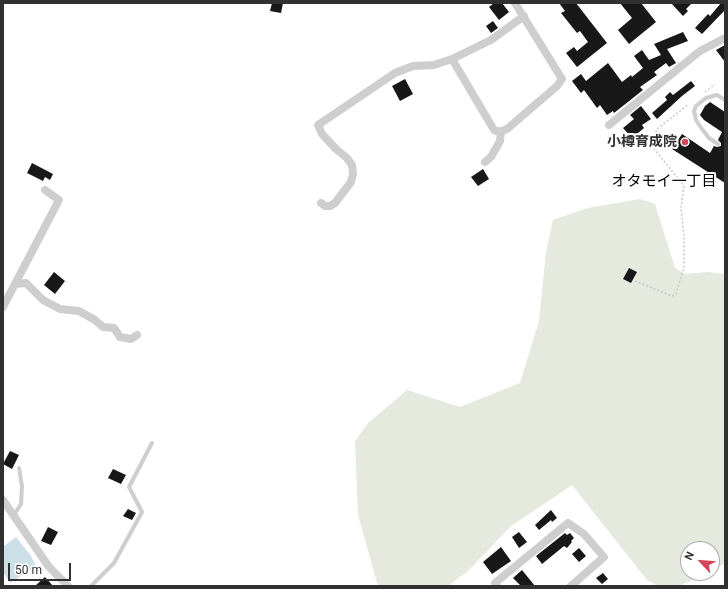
<!DOCTYPE html>
<meta charset="utf-8">
<style>
body{margin:0}
#map{position:relative;width:728px;height:589px;overflow:hidden;background:#fff;font-family:Roboto,sans-serif}
canvas{display:block}
.frame{position:absolute;inset:0;border:4px solid #313131;pointer-events:none}
.north{position:absolute;left:680px;top:541px;width:40px;height:40px;box-sizing:border-box;background:#fff;border:1px solid #adadad;border-radius:50%;rotate:296deg;font-size:11px;font-weight:700;line-height:16px;text-align:center;color:#313131}
.north::after{content:'';display:block;margin:auto;width:14px;height:18px;background:#d6455c;clip-path:polygon(50% 0,100% 100%,50% 72%,0 100%)}
.scale{position:absolute;left:8px;top:563px;width:63px;height:18px;box-sizing:border-box;border:2px solid #313131;border-top:0;padding-left:5px;font-size:12px;line-height:14px;white-space:nowrap;color:#313131;-webkit-text-stroke:3px #fff;paint-order:stroke}
</style>
<div id="map">
<canvas width="728" height="589"></canvas>
<div class="frame"></div>
<div class="north">N</div>
<div class="scale">50 m</div>
</div>
<script>
const context = document.querySelector('canvas').getContext('2d');
context.lineJoin = 'round';
function paint(path, color) { context.fillStyle = color; context.fill(path, 'evenodd'); }
const poly = rows => new Path2D(rows.map(r => 'M' + r).join(''));
function strokePath(path, color, width, dash) { context.strokeStyle = color; context.lineWidth = width; context.lineCap = dash ? 'butt' : 'round'; context.setLineDash(dash || []); context.stroke(path); }
function drawText(font, color, halo, rows, align = 'center') {
  context.font = font + ' Roboto,"Noto Sans JP",sans-serif'; context.lineWidth = 4; context.setLineDash([]); context.textBaseline = 'middle'; context.strokeStyle = halo; context.fillStyle = color; for (const [text, x, y, turn = 0] of rows) {
    context.save(); context.translate(x, y); context.rotate((+turn || 0) * Math.PI / 180); context.textAlign = isNaN(turn) ? turn : align; if (halo) context.strokeText(text, 0, 0); context.fillText(text, 0, 0); context.restore();
  }
}
paint(poly([
 [640,199,655,204,675,268,685,274,708,272,725,274,725,563,712,571,712,549,688,549,688,573,710,573,678,586,658,586,647,580,572,485,511,526,469,570,448,586,378,586,358,515,355,441,369,422,407,390,460,407,520,383,539,321,546,252,553,220,587,208]
]), '#e5e9de');
paint(poly([
 [16,537,31,556,36,566,10,583,3,572,3,547]
]), '#cce0e8');
paint(poly([
 [272,3,283,3,281,13,270,11],
 [494,3,502,3,509,12,499,20,489,7],
 [559,3,576,3,607,43,577,67,566,53,574,47,577,51,588,42,580,31,577,33,561,13,565,11],
 [620,3,641,3,656,22,629,44,618,30,632,18],
 [671,3,692,3,686,9,688,11,683,16],
 [721,3,725,3,725,10,702,34,695,28,708,14,710,16],
 [493,21,498,28,491,33,486,26],
 [683,32,688,41,667,49,676,63,669,67,666,63,654,72,657,75,640,87,643,90,614,113,613,111,607,115,600,105,597,108,584,90,581,93,572,81,581,74,586,81,608,63,622,82,631,75,632,77,643,68,634,56,642,50,649,60,661,55,654,44],
 [725,45,725,62,716,50],
 [405,79,413,94,400,101,392,86],
 [691,81,695,86,682,96,657,119,652,113,667,100,665,97,670,92,673,95],
 [710,102,725,112,725,183,672,149,682,134,710,153,714,146,717,147,721,146,721,143,718,140,722,132,704,120,700,115,705,106],
 [641,106,651,119,642,125,644,128,632,138,623,128,634,119,630,115],
 [32,163,53,174,50,180,45,177,43,181,27,173],
 [483,169,489,179,478,186,471,177],
 [629,268,637,272,631,283,623,279],
 [54,272,65,281,55,294,44,285],
 [10,451,19,455,12,469,3,464],
 [113,469,126,475,121,484,108,478],
 [128,509,136,513,132,520,123,516],
 [551,510,557,518,552,522,551,520,539,530,535,525],
 [48,527,58,532,51,545,41,541],
 [519,532,527,542,519,548,512,537],
 [565,533,567,535,570,533,574,538,571,541,572,542,567,548,564,546,542,564,536,556],
 [501,547,511,561,492,574,483,562],
 [579,548,586,556,579,562,572,554],
 [522,570,535,586,521,586,513,578],
 [603,573,608,579,602,584,596,578],
 [45,577,53,586,35,586]
]), '#181818');
strokePath(poly([
 [705,92,715,84],
 [635,281,672,296,676,294,684,267,684,238,681,208,684,186,651,145,657,129,689,104]
]), '#c8c8c8', 1.5, [2, 2]);
strokePath(poly([
 [718,144,709,138,702,129,696,120,694,111,696,106,706,98,717,95,725,100],
 [14,515,21,504,22,486,19,468],
 [91,586,114,563,142,512,129,487,152,443]
]), '#cecece', 4);
strokePath(poly([
 [452,59,494,130,499,132,507,129,557,86,562,79,515,3],
 [609,125,700,51,725,38],
 [485,162,491,157,500,141,501,131],
 [321,203,325,206,330,206,335,203,351,182,353,174,352,165,347,158,336,149,322,134,318,125,395,73,413,66,434,65,452,59,491,40,524,16],
 [15,284,26,283,43,300,60,309,79,311,95,320,103,327,114,328,120,337,131,339,137,335],
 [3,307,59,200,45,190],
 [3,500,49,567,68,586],
 [497,586,495,583,568,523,584,534,604,557,571,586]
]), '#cecece', 8);
for (const [x, y, r, color] of [
 [685,142,4,"#d6455c"]
]) { const dot = new Path2D(); dot.arc(x, y, r, 0, 2 * Math.PI); context.fillStyle = color; context.fill(dot); strokePath(dot, '#fff', 1.5); }
drawText('bold 14px', '#313131', '#fff', [
 ["小樽育成院",677,142]
], 'right');
drawText('15px', '#000', '#fff', [
 ["オタモイ一丁目",664,182]
]);
</script>
